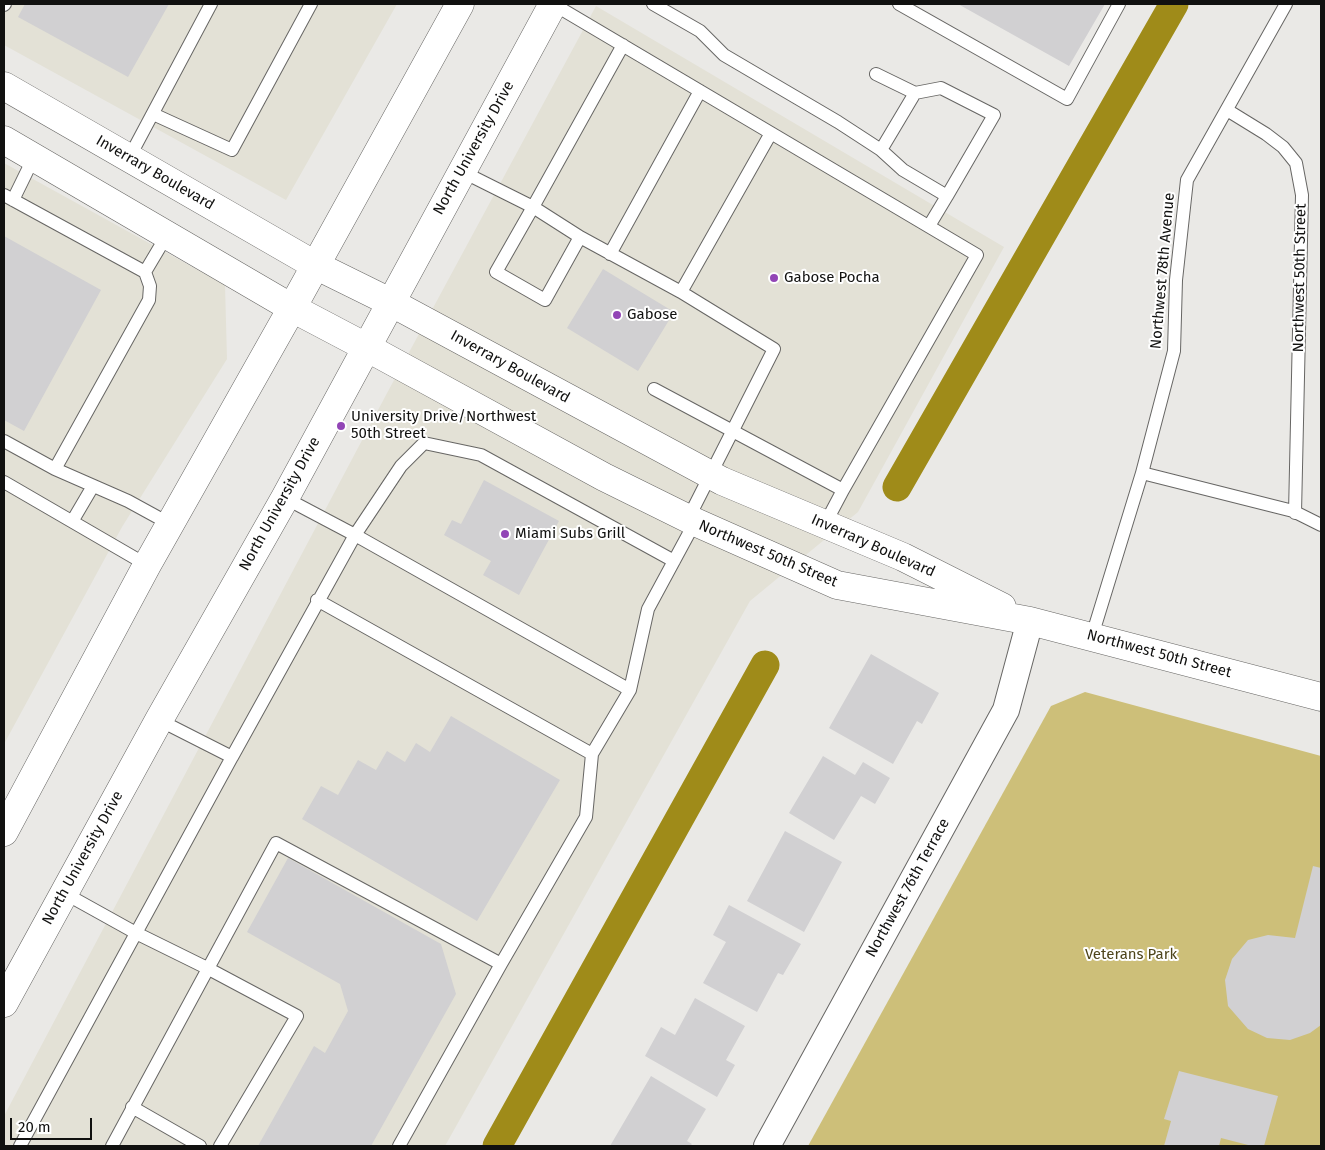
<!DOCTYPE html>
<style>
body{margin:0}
#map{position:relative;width:1325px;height:1150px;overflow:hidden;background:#eae9e6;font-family:"Fira Sans",sans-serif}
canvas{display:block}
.frame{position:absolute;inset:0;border:5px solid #111110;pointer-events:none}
.scale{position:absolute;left:10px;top:1118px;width:82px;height:22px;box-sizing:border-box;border:2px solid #111110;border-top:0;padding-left:6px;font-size:15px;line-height:18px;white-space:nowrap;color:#111110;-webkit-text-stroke:4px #fff;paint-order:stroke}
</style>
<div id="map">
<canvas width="1325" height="1150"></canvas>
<div class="frame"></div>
<div class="scale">20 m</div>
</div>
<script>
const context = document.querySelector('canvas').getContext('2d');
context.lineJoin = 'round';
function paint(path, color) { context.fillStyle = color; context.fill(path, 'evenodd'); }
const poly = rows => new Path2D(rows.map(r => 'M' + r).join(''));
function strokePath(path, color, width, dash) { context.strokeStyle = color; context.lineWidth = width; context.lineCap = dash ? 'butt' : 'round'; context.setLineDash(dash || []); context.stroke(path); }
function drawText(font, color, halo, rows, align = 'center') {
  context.font = font + ' "Fira Sans",sans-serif'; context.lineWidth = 4; context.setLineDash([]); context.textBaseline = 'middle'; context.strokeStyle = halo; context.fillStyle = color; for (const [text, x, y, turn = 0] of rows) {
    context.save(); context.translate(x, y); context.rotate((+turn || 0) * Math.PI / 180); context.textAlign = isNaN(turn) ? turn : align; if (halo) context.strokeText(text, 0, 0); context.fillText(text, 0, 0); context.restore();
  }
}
paint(poly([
 [4,4,397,4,286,200,4,45],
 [596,6,1004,247,858,512,750,601,445,1146,4,1146,4,1116,386,395],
 [4,163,225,285,227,359,122,527,4,744]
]), '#e3e1d6');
paint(poly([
 [1085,692,1321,756,1321,1146,808,1146,1051,706]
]), '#cdbf79');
strokePath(poly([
 [897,487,1174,4],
 [497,1146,765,665]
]), '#9f8b19', 29);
paint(poly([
 [25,4,169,4,128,77,18,17],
 [958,4,1105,4,1069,66],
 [4,236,101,290,24,431,4,420],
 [603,269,674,312,638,371,567,328],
 [484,480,559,521,519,595,483,575,491,561,444,535,452,520,461,524],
 [871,654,939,693,922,724,917,721,893,764,829,728],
 [451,716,560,780,477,921,302,819,321,786,338,795,358,760,376,770,387,751,405,762,416,743,430,752],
 [823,756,855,775,863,762,890,778,875,804,861,796,834,840,789,813],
 [785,831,842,862,804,932,747,901],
 [288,858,441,944,456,994,371,1146,258,1146,314,1046,325,1053,348,1011,340,984,247,932],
 [1313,866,1321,868,1321,1025,1310,1033,1290,1040,1267,1038,1248,1029,1228,1006,1225,980,1232,959,1248,940,1268,935,1295,938],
 [729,905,801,944,783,975,778,973,757,1012,703,983,726,942,713,935],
 [695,998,745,1026,726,1060,735,1065,717,1097,645,1056,661,1027,675,1035],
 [1179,1071,1278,1096,1264,1146,1252,1146,1221,1138,1219,1146,1164,1146,1171,1121,1164,1119],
 [651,1076,706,1109,687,1141,692,1144,690,1146,610,1146]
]), '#d1d0d2');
const service = poly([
 [553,4,977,255,843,490],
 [653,4,700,31,724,55,838,122,881,150,915,93,876,74],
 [899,4,1067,99,1119,4],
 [4,5,5,4],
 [1227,110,1266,134,1283,147,1296,163,1302,195,1295,513],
 [153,114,232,150,311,4],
 [881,150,903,170,947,196,994,115,941,88,915,93],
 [129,158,211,4],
 [461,171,533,207,580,237,545,300,496,272,533,207,623,45],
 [4,195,145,272,150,286,149,300,55,469],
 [13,200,34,157],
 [929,226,947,196],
 [580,237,681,292,771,133],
 [610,254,700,91],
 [145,272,167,235],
 [681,292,774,349,688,519],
 [654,389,843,490,825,524],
 [4,441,55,469,128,501,170,524],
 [1142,473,1293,511,1321,525],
 [4,482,147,565],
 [285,498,355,535,630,690,648,609,695,522],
 [73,520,93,486],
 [317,600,592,754,586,817,501,964,399,1146],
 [1092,636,1142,473,1174,351,1176,280,1187,180,1286,4],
 [592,754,630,690],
 [232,757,355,535,401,466,424,443,481,455,674,561],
 [64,893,136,933,207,968,297,1016,220,1146],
 [132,1107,200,1146],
 [20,1146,232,757,159,720],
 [112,1146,276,843,501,964]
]);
const minor = poly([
 [767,1146,1006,710,1030,621]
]);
const tertiary = poly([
 [4,86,315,265,390,302,722,481,903,557,1002,607],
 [4,140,292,308,366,347,604,477,695,522,837,585,1030,621,1321,697]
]);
const primary = poly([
 [4,832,147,565,292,308,460,4],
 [4,1003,159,720,285,498,553,4]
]);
strokePath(service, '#676664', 14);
strokePath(minor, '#676664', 28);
strokePath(tertiary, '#676664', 29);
strokePath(primary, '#676664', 29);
strokePath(service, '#fff', 12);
strokePath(minor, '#fff', 26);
strokePath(tertiary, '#fff', 28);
strokePath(primary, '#fff', 28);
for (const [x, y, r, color] of [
 [774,278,5,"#9245b6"],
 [617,315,5,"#9245b6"],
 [341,426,5,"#9245b6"],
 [505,534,5,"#9245b6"]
]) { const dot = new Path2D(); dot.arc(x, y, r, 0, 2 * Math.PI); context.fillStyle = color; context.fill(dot); strokePath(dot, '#fff', 2); }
drawText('15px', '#111110', '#fff', [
 ["North University Drive",474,148,-61],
 ["Inverrary Boulevard",155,173,30],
 ["Northwest 78th Avenue",1163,271,-85],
 ["Northwest 50th Street",1300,278,-89],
 ["Inverrary Boulevard",510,367,29],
 ["North University Drive",280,504,-61],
 ["Inverrary Boulevard",873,546,24],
 ["Northwest 50th Street",768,554,23],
 ["Northwest 50th Street",1159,654,15],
 ["North University Drive",83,858,-61],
 ["Northwest 76th Terrace",908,888,-61]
]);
drawText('15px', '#111110', '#fff', [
 ["Gabose Pocha",784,278],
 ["Gabose",627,315],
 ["University Drive/Northwest",351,417],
 ["50th Street",351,434],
 ["Miami Subs Grill",515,534]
], 'left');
drawText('15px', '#4e451b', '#fff', [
 ["Veterans Park",1131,955]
]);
</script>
